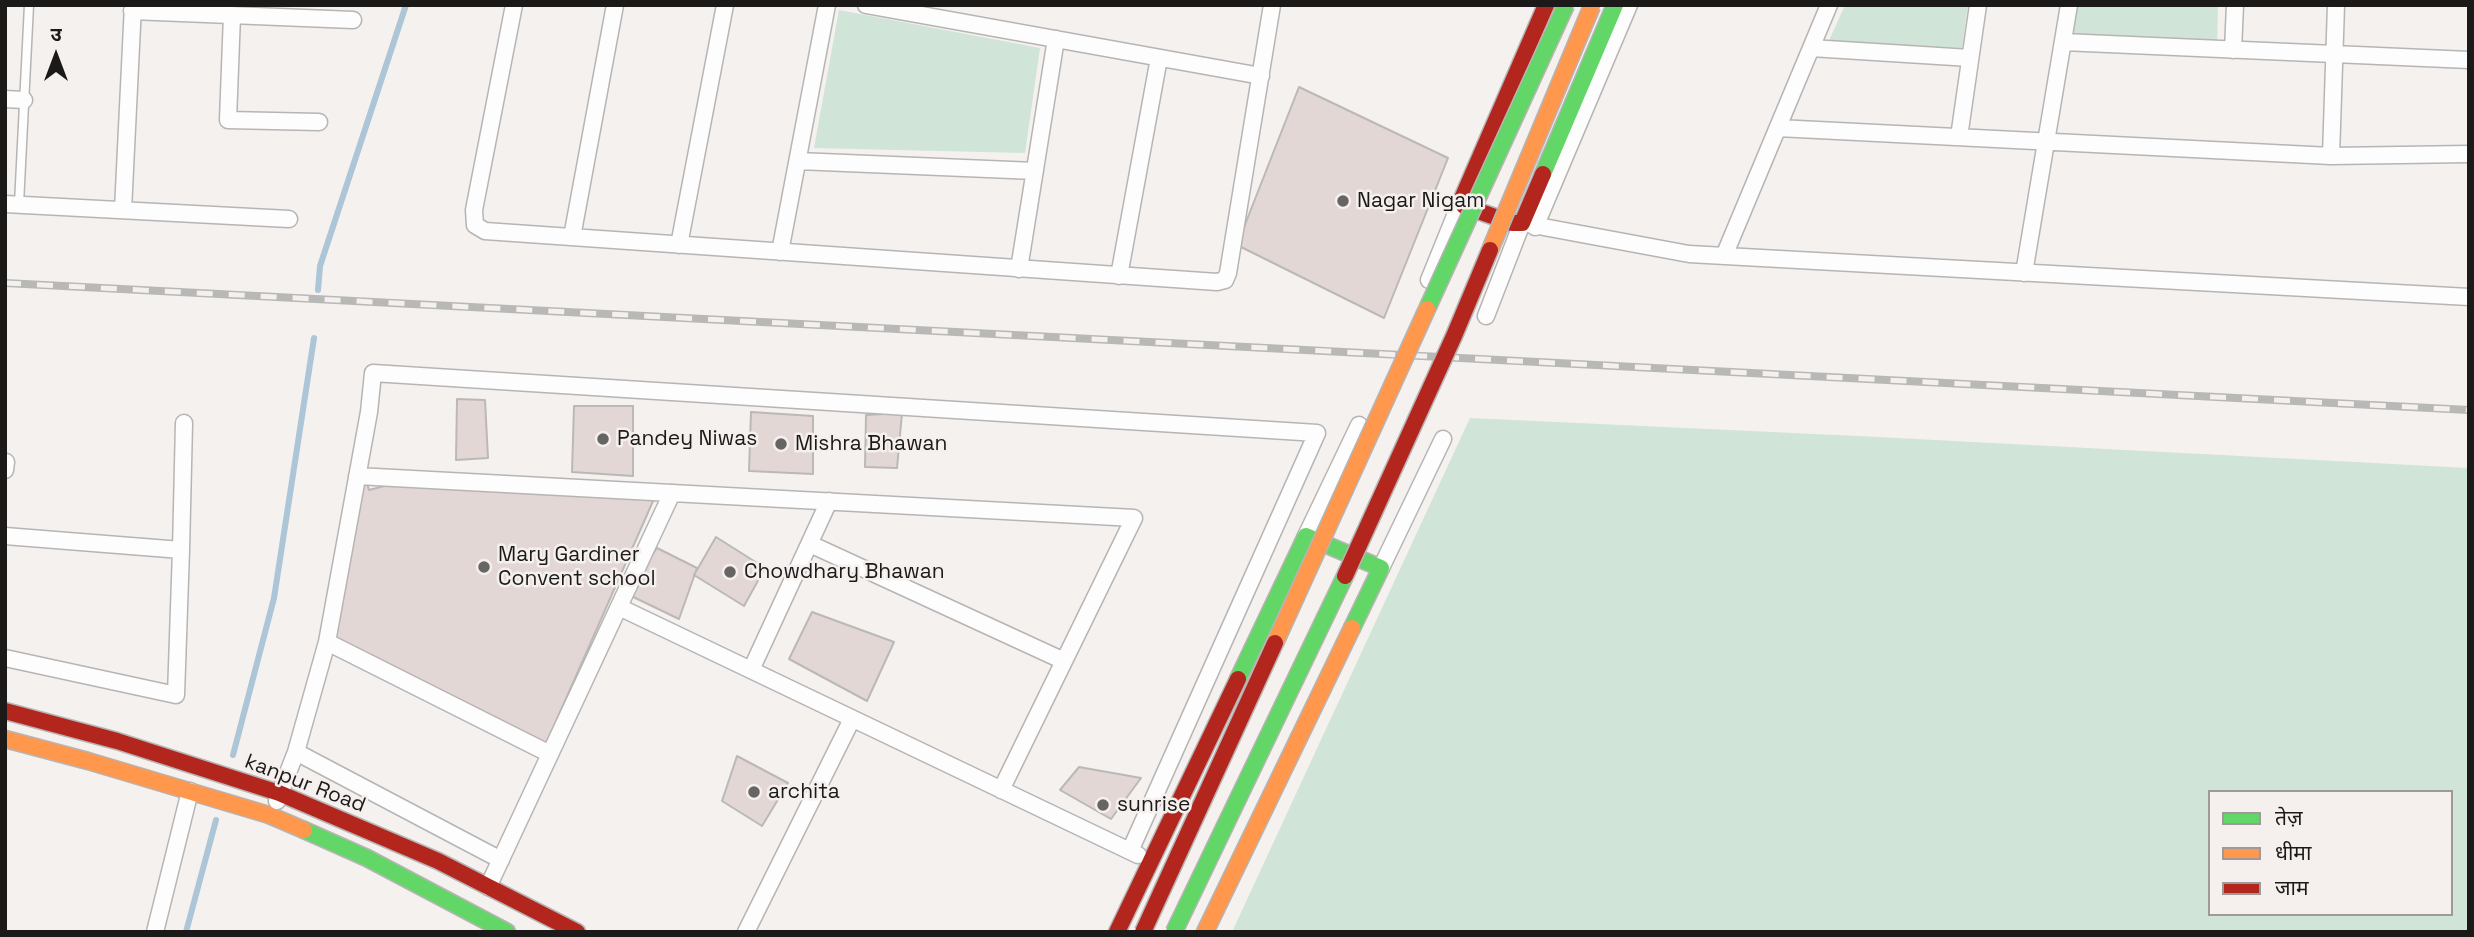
<!DOCTYPE html>
<meta charset="utf-8">
<style>
body{margin:0}
#map{position:relative;width:2474px;height:937px;overflow:hidden;background:#f4f1ef;font-family:"Space Grotesk","Noto Sans Devanagari",sans-serif}
canvas{display:block}
.frame{position:absolute;inset:0;border:7px solid #1b1a19;pointer-events:none}
.legend{position:absolute;left:2208px;top:790px;width:245px;height:126px;box-sizing:border-box;background:#f5f0ee;border:2px solid #9e9a99;margin:0;padding:9px 12px;list-style:none;font-size:21px;color:#1b1a19}
.legend li{display:flex;align-items:center;gap:14px;height:35px}
.legend b{width:35px;border:2px solid #9e9a99}
.north{position:absolute;left:21px;top:21px;width:70px;height:70px;-webkit-text-stroke:5px #f5f0ee;paint-order:stroke;rotate:0deg;font-size:19px;font-weight:700;line-height:28px;text-align:center;color:#1b1a19}
.north::after{content:'';display:block;margin:auto;width:24px;height:32px;background:#1b1a19;clip-path:polygon(50% 0,100% 100%,50% 72%,0 100%)}
</style>
<div id="map">
<canvas width="2474" height="937"></canvas>
<div class="frame"></div>
<ul class="legend">
<li><b style="height:9px;background:#63d668"></b>तेज़</li>
<li><b style="height:9px;background:#ff974d"></b>धीमा</li>
<li><b style="height:9px;background:#b3261e"></b>जाम</li>
</ul>
<div class="north">उ</div>
</div>
<script>
const context = document.querySelector('canvas').getContext('2d');
context.lineJoin = 'round';
function paint(path, color) { context.fillStyle = color; context.fill(path, 'evenodd'); }
const poly = rows => new Path2D(rows.map(r => 'M' + r).join(''));
function strokePath(path, color, width, dash) { context.strokeStyle = color; context.lineWidth = width; context.lineCap = dash ? 'butt' : 'round'; context.setLineDash(dash || []); context.stroke(path); }
function drawText(font, color, halo, rows, align = 'center') {
  context.font = font + ' "Space Grotesk",sans-serif'; context.lineWidth = 5; context.setLineDash([]); context.textBaseline = 'middle'; context.strokeStyle = halo; context.fillStyle = color; for (const [text, x, y, turn = 0] of rows) {
    context.save(); context.translate(x, y); context.rotate((+turn || 0) * Math.PI / 180); context.textAlign = isNaN(turn) ? turn : align; if (halo) context.strokeText(text, 0, 0); context.fillText(text, 0, 0); context.restore();
  }
}
paint(poly([
 [1845,5,1968,5,1962,48,1828,43],
 [2077,5,2218,5,2217,47,2071,41],
 [839,10,1040,48,1025,153,814,148],
 [1470,418,1858,436,2469,468,2469,932,1232,932],
 [2210,792,2451,792,2451,914,2210,914]
]), '#d0e4d7');
strokePath(poly([
 [318,290,320,266,406,5],
 [233,755,274,598,314,338],
 [186,932,216,820]
]), '#acc5d7', 6);
const building = poly([
 [1299,87,1448,158,1384,318,1237,245,1299,87],
 [457,399,485,400,488,458,456,460,457,399],
 [574,406,633,406,633,476,572,472,574,406],
 [751,412,813,416,813,474,749,471,751,412],
 [902,413,897,468,865,467,866,415,902,413],
 [365,476,369,490,392,484,657,492,543,751,327,642,365,476],
 [716,537,765,568,744,606,694,575,716,537],
 [657,548,697,568,679,619,625,593,657,548],
 [812,612,894,642,867,701,789,659,812,612],
 [737,756,788,783,762,826,722,801,737,756],
 [1079,767,1141,778,1111,819,1060,790,1079,767]
]);
paint(building, '#e2d7d4');
strokePath(building, '#bbb8b7', 2);
const lane = poly([
 [19,204,29,5]
]);
const street = poly([
 [514,5,474,210,475,225,485,231,1217,282,1225,280,1228,273,1272,5],
 [866,5,1261,76],
 [132,11,353,20],
 [232,15,228,120,319,122],
 [2063,42,2469,60],
 [1811,48,1970,58],
 [2233,50,2235,5],
 [5,99,24,100],
 [1778,128,2331,156,2469,154],
 [1959,137,1978,5],
 [2331,156,2336,5],
 [798,161,1035,171],
 [5,204,289,219],
 [123,210,133,5],
 [1535,227,1629,5],
 [572,237,615,5],
 [679,245,725,5],
 [780,252,827,5],
 [1724,256,1829,5],
 [1019,269,1056,39],
 [2024,273,2069,5],
 [1119,276,1159,58],
 [1429,280,1461,201],
 [1486,316,1522,223,1689,254,2469,297],
 [5,470,6,462],
 [357,476,1134,518,1001,790],
 [5,536,181,550,176,695,5,658],
 [1306,536,1359,425],
 [810,544,1064,661],
 [181,550,184,423],
 [1381,568,1443,439],
 [619,607,1138,855],
 [327,642,550,754],
 [751,670,829,501],
 [296,752,501,860],
 [277,801,296,752,327,642,369,412,373,373,1317,433,1130,851],
 [488,887,672,493],
 [155,932,190,791],
 [746,932,852,719]
]);
const fast = poly([
 [1543,174,1615,5],
 [1238,679,1306,536,1381,568,1352,628],
 [304,830,367,858,507,932]
]);
const slow = poly([
 [5,739,88,761,269,815,304,830],
 [1205,932,1352,628]
]);
const jam = poly([
 [1543,174,1522,223,1512,223,1464,206,1461,201,1546,5],
 [5,711,117,741,279,793,438,861,577,932],
 [1117,932,1238,679]
]);
strokePath(lane, '#b7b4b4', 11);
strokePath(street, '#b7b4b4', 19);
strokePath(fast, '#b7b4b4', 19);
strokePath(slow, '#b7b4b4', 19);
strokePath(jam, '#b7b4b4', 19);
strokePath(lane, '#fdfdfd', 8);
strokePath(street, '#fdfdfd', 16);
strokePath(fast, '#63d668', 16);
strokePath(slow, '#ff974d', 16);
strokePath(jam, '#b3261e', 16);
const rail = poly([
 [5,283,2469,410]
]);
strokePath(rail, '#b8b8b7', 8);
strokePath(rail, '#f5f0ee', 5, [16]);
const fastBridge = poly([
 [1427,309,1566,5],
 [1174,932,1345,576]
]);
const slowBridge = poly([
 [1490,250,1592,6],
 [1275,643,1427,309]
]);
const jamBridge = poly([
 [1345,576,1454,336,1490,250],
 [1143,932,1275,643]
]);
strokePath(fastBridge, '#b7b4b4', 19, []);
strokePath(slowBridge, '#b7b4b4', 19, []);
strokePath(jamBridge, '#b7b4b4', 19, []);
strokePath(fastBridge, '#63d668', 16);
strokePath(slowBridge, '#ff974d', 16);
strokePath(jamBridge, '#b3261e', 16);
for (const [x, y, r, color] of [
 [1343,201,7,"#676564"],
 [603,439,7,"#676564"],
 [781,444,7,"#676564"],
 [484,567,7,"#676564"],
 [730,572,7,"#676564"],
 [754,792,7,"#676564"],
 [1103,805,7,"#676564"]
]) { const dot = new Path2D(); dot.arc(x, y, r, 0, 2 * Math.PI); context.fillStyle = color; context.fill(dot); strokePath(dot, '#f5f0ee', 2.5); }
drawText('21px', '#1b1a19', '#f5f0ee', [
 ["Nagar Nigam",1357,201],
 ["Pandey Niwas",617,439],
 ["Mishra Bhawan",795,444],
 ["Mary Gardiner",498,555],
 ["Convent school",498,579],
 ["Chowdhary Bhawan",744,572],
 ["archita",768,792],
 ["sunrise",1117,805]
], 'left');
drawText('21px', '#1b1a19', '#f5f0ee', [
 ["kanpur Road",305,784,21]
]);
</script>
